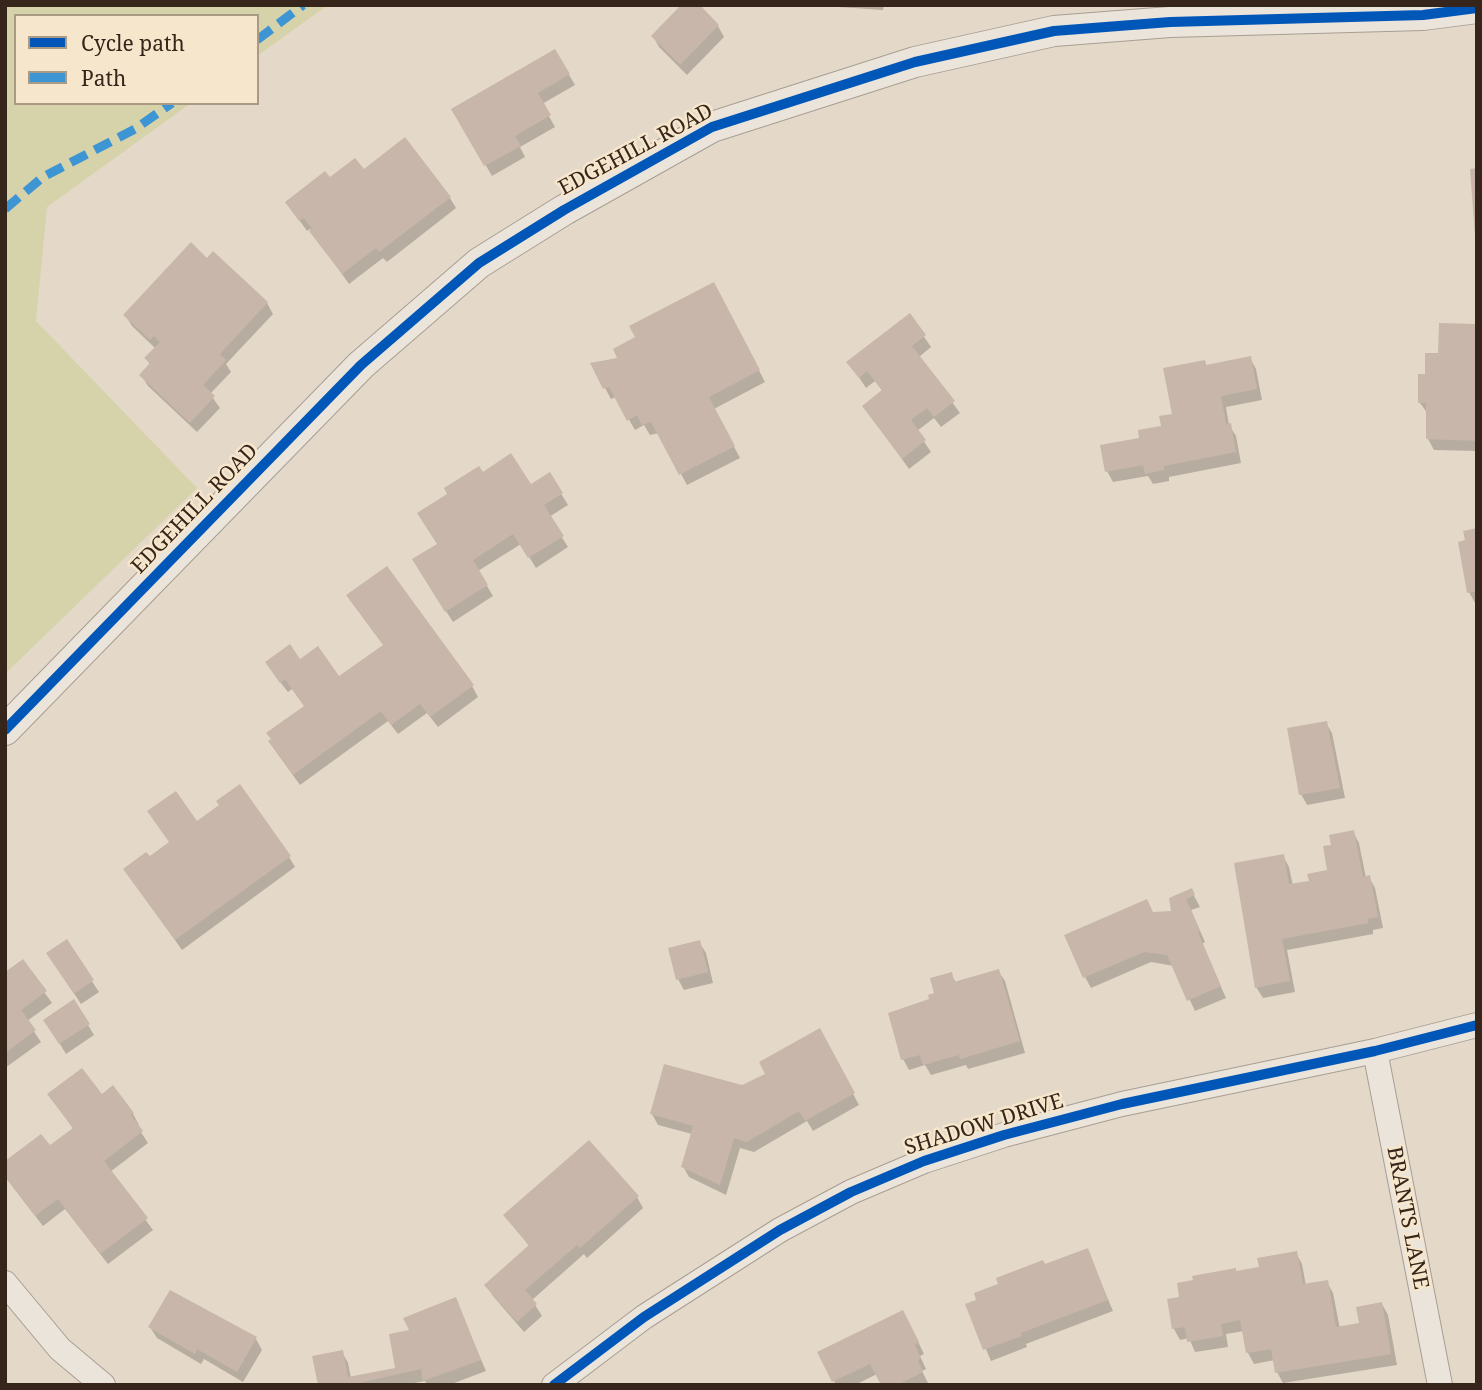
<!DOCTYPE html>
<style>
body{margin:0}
#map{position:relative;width:1482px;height:1390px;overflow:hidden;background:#e4d9c8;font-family:"Noto Serif",serif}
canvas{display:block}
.frame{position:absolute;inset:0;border:7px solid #36251b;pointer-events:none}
.legend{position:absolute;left:14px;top:14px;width:245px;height:91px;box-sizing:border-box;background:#f6e6cc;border:2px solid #a99985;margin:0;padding:9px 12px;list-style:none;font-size:21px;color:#36251b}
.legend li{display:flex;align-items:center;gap:14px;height:35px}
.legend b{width:35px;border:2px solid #a99985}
</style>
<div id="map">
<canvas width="1482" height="1390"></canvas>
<div class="frame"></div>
<ul class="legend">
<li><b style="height:9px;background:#0057b8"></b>Cycle path</li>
<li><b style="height:9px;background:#3e95d4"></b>Path</li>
</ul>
</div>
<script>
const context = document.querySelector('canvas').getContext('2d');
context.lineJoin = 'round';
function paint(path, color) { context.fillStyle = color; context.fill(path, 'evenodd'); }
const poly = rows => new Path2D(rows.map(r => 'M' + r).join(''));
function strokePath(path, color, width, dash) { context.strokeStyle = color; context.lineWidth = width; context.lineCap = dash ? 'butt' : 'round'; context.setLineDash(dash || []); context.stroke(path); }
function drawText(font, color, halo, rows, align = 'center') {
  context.font = font + ' "Noto Serif",serif'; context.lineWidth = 5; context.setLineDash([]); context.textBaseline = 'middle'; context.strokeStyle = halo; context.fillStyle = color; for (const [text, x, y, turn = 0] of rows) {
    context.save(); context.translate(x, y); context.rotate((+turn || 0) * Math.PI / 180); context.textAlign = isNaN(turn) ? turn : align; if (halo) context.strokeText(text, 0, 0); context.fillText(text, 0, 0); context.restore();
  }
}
paint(poly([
 [5,5,328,5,257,56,257,16,16,16,16,103,191,103,47,207,36,321,197,488,5,674]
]), '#d6d2aa');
paint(poly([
 [697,5,718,26,724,37,687,75,659,47,653,36],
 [809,5,884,5,883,10],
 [555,51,575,85,542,104,555,127,520,147,525,157,492,176,453,109],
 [363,172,450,198,456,208,387,262,383,258,349,284,310,229,307,231,287,203,330,180],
 [207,260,267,303,273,314,226,364,231,372,210,394,220,408,197,432,148,386,141,375,150,365,147,359,156,349,132,326,125,315],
 [720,295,765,382,714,409,740,458,687,485,659,433,650,435,644,425,635,430,616,397,611,399,592,364,620,359],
 [910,316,931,347,919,357,960,413,941,427,934,418,917,431,931,452,909,469,864,406,883,392,875,381,866,388,849,362],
 [1477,326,1477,451,1434,450,1428,439,1428,414,1420,403,1440,355],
 [1250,358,1256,369,1262,400,1226,407,1229,425,1236,436,1241,463,1169,477,1169,481,1153,484,1148,476,1113,482,1107,471,1141,439,1163,427,1174,415,1205,362,1207,366],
 [482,474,530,486,549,474,568,505,549,517,568,547,536,568,521,544,478,571,493,596,453,622,420,571],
 [1477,530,1477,603,1475,603,1469,592,1467,542],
 [384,646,472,686,478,697,438,727,427,713,398,734,388,721,300,785,277,753,305,707,292,689,288,692,273,673,300,661,339,679],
 [1326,723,1332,733,1345,798,1307,805,1301,794],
 [1353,832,1359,843,1366,878,1369,877,1375,888,1383,928,1373,930,1373,934,1287,950,1295,992,1263,998,1256,987,1283,856,1289,867,1293,886,1311,882,1330,871,1333,846],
 [289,857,295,867,182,950,132,880,149,858],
 [1191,890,1200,907,1191,910,1205,942,1202,944,1226,998,1195,1011,1174,966,1151,962,1091,988,1085,977,1153,913,1172,913],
 [66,942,99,992,81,1004,55,964],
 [699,942,706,953,713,983,684,990,678,979],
 [23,962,52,1003,27,1021,41,1042,5,1068,5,975],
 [998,971,1005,981,1025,1053,968,1069,966,1065,931,1075,925,1065,909,1070,903,1059,931,1001,951,974,956,983],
 [88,1025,94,1035,66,1054,52,1031],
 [825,1041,859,1105,813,1131,807,1121,754,1152,740,1148,726,1195,689,1177,683,1166,692,1134,658,1125,652,1114,743,1087],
 [113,1088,133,1114,139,1125,137,1126,148,1143,110,1172,153,1230,108,1264,65,1209,43,1226,6,1178,74,1130,49,1094,102,1096],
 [637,1197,643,1208,587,1258,584,1254,532,1300,542,1316,524,1332,493,1296,486,1285,530,1247,505,1216],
 [1087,1250,1113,1311,1026,1344,1027,1347,991,1361,967,1305,1044,1266],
 [1296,1253,1302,1264,1306,1286,1327,1282,1333,1293,1340,1329,1361,1325,1382,1304,1388,1315,1397,1365,1283,1383,1277,1372,1275,1360,1254,1364,1248,1353,1244,1331,1226,1334,1228,1347,1195,1352,1189,1338,1180,1340,1174,1329,1169,1301,1181,1299,1236,1273,1261,1268],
 [455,1299,486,1371,449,1385,427,1385,425,1381,404,1385,320,1385,342,1352,348,1363,351,1378,397,1369,411,1332],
 [909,1323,924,1354,920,1356,926,1369,922,1371,928,1383,883,1385,877,1374,855,1385,836,1385,820,1353],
 [150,1327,256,1339,262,1350,243,1382,204,1359,201,1364,157,1338]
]), '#0003');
paint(poly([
 [681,5,700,5,719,25,680,65,651,36],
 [555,49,570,74,538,93,551,115,515,136,521,146,484,166,451,109],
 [405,137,451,197,379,252,376,248,342,274,309,231,312,229,304,218,299,221,285,202,325,171,330,177,355,158,364,169],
 [1477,168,1477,236,1475,236,1470,169],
 [191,242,207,258,213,251,268,302,220,354,226,360,203,385,215,396,190,423,139,375,150,363,144,358,160,342,154,336,150,340,123,315],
 [714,282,760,370,709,397,735,446,679,475,651,422,642,425,637,415,627,421,609,387,603,389,590,363,617,358,613,349,635,337,629,326],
 [910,313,926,335,912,346,955,401,934,417,927,408,911,420,926,440,902,459,862,406,882,390,867,371,859,378,846,362],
 [1439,323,1477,324,1477,441,1426,439,1426,403,1418,403,1418,374,1425,374,1425,353,1438,353],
 [1251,356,1257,389,1221,396,1226,424,1231,423,1236,452,1164,466,1164,470,1145,474,1143,465,1105,472,1100,445,1139,438,1138,430,1161,426,1159,416,1172,414,1163,368,1205,360,1206,365],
 [511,453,531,484,550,472,563,493,544,505,564,536,528,558,513,534,473,560,488,585,445,612,412,559,437,544,417,513,447,494,444,488,479,466,483,472],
 [1477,528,1477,591,1467,593,1458,542,1465,540,1463,531],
 [387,566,474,685,430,717,420,704,391,725,381,711,293,775,268,741,271,739,266,733,304,706,285,679,280,683,265,662,290,644,300,659,318,646,339,676,383,645,346,595],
 [1327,721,1340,788,1299,795,1287,728],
 [240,784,291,856,175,940,123,869,146,852,150,856,169,842,147,811,176,791,197,821,219,805,216,801],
 [1354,830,1363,877,1370,875,1378,917,1368,919,1368,923,1282,939,1290,981,1255,988,1234,863,1284,854,1289,884,1309,881,1307,874,1327,870,1323,846,1331,845,1329,835],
 [1192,888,1195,895,1186,899,1200,931,1198,932,1221,986,1187,1001,1167,955,1144,952,1083,978,1064,935,1147,899,1153,912,1171,911,1169,898],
 [67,939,94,980,74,994,46,953],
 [700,940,708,972,676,980,668,948],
 [23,959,47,991,21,1010,36,1030,5,1053,5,972],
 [999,969,1020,1041,960,1059,959,1055,923,1065,920,1055,901,1060,888,1013,929,999,928,995,934,993,930,978,952,972,954,982],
 [74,999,90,1024,59,1044,43,1020],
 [820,1028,855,1093,805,1121,799,1111,747,1142,734,1138,720,1185,681,1167,693,1126,650,1114,664,1064,742,1085,765,1074,759,1062],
 [82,1068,102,1094,113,1085,134,1113,131,1115,143,1131,104,1161,148,1218,100,1254,58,1199,35,1216,5,1177,5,1161,41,1134,50,1145,73,1128,47,1094],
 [589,1140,639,1196,580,1248,577,1245,525,1290,537,1304,517,1322,484,1285,529,1245,503,1215],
 [1088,1248,1108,1300,1021,1333,1022,1336,983,1350,965,1304,976,1300,974,1293,998,1284,996,1278,1043,1260,1045,1264],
 [1297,1251,1303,1284,1328,1280,1336,1327,1359,1323,1356,1307,1382,1302,1391,1354,1275,1373,1271,1349,1246,1353,1240,1320,1221,1324,1223,1336,1187,1342,1185,1327,1172,1329,1167,1299,1179,1297,1177,1283,1193,1280,1192,1276,1236,1268,1236,1271,1259,1267,1257,1258],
 [170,1290,257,1337,237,1372,197,1349,195,1354,148,1327],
 [456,1297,481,1360,423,1381,421,1369,351,1385,318,1385,312,1356,343,1350,348,1377,395,1368,389,1334,409,1330,403,1318],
 [903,1310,919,1342,915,1345,921,1358,918,1360,923,1372,897,1385,881,1385,870,1364,832,1382,817,1352]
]), '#c7b6a9');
const minor = poly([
 [1375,1051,1440,1385],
 [5,1283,60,1349,103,1385],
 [554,1385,644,1317,780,1230,851,1192,924,1161,1004,1135,1122,1104,1375,1051,1477,1025]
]);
const tertiary = poly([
 [5,730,361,365,479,263,564,210,712,127,915,62,1054,31,1170,22,1423,15,1477,8]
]);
strokePath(minor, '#a89e92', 26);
strokePath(tertiary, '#a89e92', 32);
strokePath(minor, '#ebe4db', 24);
strokePath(tertiary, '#ebe4db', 30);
strokePath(poly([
 [257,40,303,5],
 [5,209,43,177,135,129,172,103]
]), '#3e95d4', 9, [18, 9]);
strokePath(poly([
 [5,730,361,365,479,263,564,210,712,127,915,62,1054,31,1170,22,1423,15,1477,8],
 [554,1385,644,1317,780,1230,851,1192,924,1161,1004,1135,1122,1104,1375,1051,1477,1025]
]), '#0057b8', 10);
drawText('21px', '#36251b', '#f6e6cc', [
 ["EDGEHILL ROAD",636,150,-28],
 ["EDGEHILL ROAD",195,509,-46],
 ["SHADOW DRIVE",984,1125,-17],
 ["BRANTS LANE",1407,1218,79]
]);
</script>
